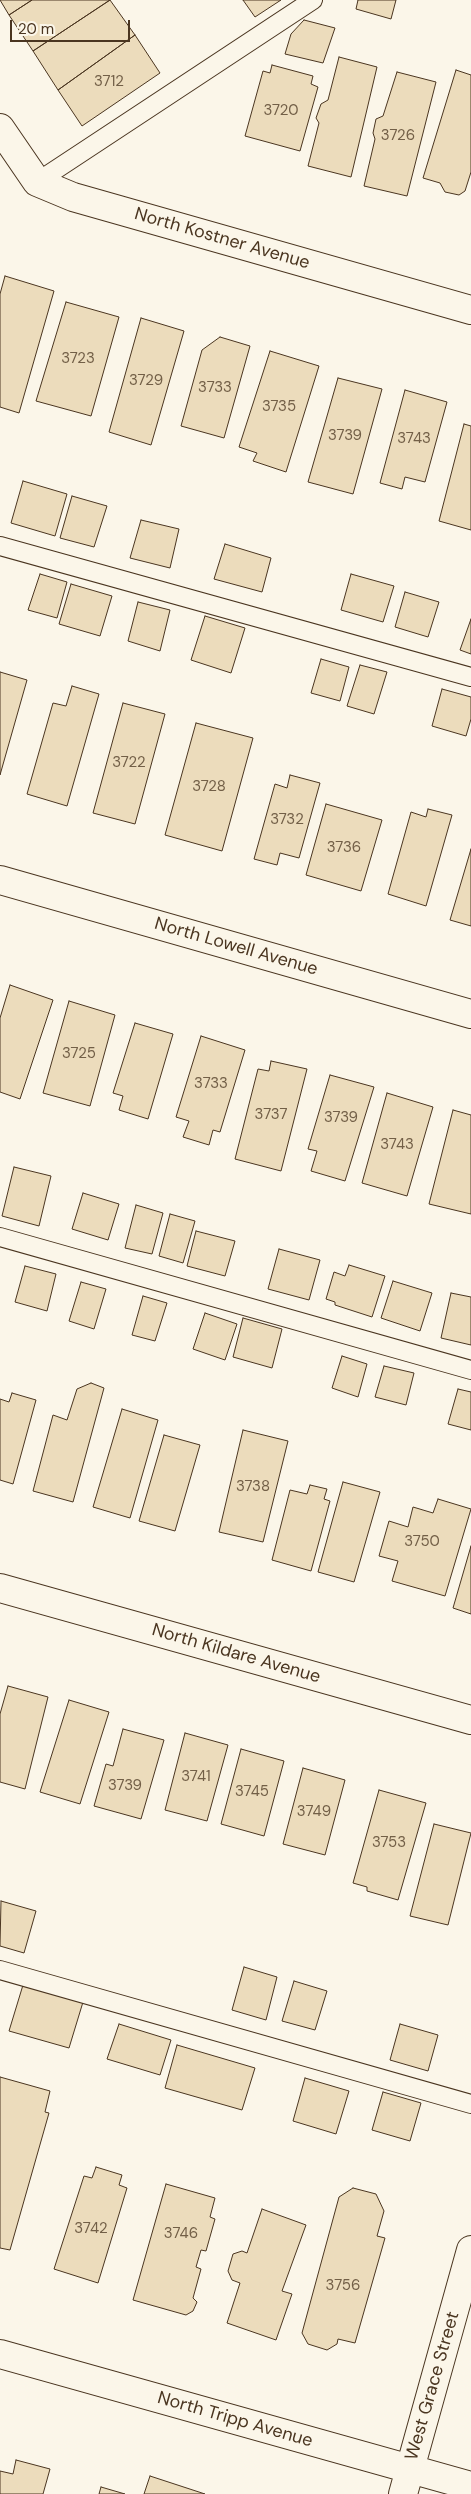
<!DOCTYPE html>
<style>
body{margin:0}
#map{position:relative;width:471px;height:2494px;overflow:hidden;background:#fbf6e9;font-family:"DM Sans",sans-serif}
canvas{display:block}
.scale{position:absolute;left:10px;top:20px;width:120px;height:22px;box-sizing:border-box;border:2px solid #4a3520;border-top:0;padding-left:6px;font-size:15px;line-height:18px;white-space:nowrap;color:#4a3520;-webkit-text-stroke:4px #fbf6e9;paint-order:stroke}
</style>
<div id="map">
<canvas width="471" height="2494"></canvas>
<div class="scale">20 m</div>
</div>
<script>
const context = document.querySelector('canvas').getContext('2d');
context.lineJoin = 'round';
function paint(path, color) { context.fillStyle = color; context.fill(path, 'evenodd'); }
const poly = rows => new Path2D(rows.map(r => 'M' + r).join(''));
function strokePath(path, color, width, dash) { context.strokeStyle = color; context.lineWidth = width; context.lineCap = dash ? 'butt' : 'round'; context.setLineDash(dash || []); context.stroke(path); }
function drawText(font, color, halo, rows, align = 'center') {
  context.font = font + ' "DM Sans",sans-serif'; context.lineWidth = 4; context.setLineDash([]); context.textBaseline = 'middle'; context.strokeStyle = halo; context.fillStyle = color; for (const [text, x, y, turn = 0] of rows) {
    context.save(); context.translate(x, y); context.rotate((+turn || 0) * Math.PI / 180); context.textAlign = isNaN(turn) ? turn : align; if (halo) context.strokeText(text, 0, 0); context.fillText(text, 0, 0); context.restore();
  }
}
const building = poly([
 [0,0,32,0,9,15,0,0],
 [32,0,110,0,33,51,9,15,32,0],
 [110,0,135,35,58,90,33,51,110,0],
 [243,0,281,0,255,17,243,0],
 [358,0,396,0,391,19,356,9,358,0],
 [304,20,335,28,323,63,285,54,291,34,304,20],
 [135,35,160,73,82,126,58,90,135,35],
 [339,57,377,67,351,177,308,166,319,123,316,118,321,104,328,100,339,57],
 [272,65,313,76,311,84,318,87,300,151,245,136,263,71,270,73,272,65],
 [456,70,471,75,471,172,465,191,459,195,445,192,440,183,423,178,456,70],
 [397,72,436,82,407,196,364,186,375,139,373,133,376,119,383,116,397,72],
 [5,276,54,291,19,413,0,407,0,294,5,276],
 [66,302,119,317,91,416,36,401,66,302],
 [141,318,184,331,151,445,109,432,141,318],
 [220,337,250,346,224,438,181,426,202,350,220,337],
 [270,351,319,366,286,472,253,461,257,453,239,447,270,351],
 [338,378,382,389,353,494,308,482,338,378],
 [405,390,447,402,425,482,405,477,402,489,380,483,405,390],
 [464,424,471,426,471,530,439,521,464,424],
 [23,481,67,494,55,536,11,523,23,481],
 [72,496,107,506,94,547,60,538,72,496],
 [141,520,179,529,170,568,130,558,141,520],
 [225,544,271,558,262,592,214,579,225,544],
 [40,574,67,582,57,618,28,610,40,574],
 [351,574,394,586,383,622,341,610,351,574],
 [71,584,112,596,100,636,59,624,71,584],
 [405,592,439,602,428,637,395,627,405,592],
 [138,602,170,610,160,651,128,641,138,602],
 [205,616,245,628,231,673,191,660,205,616],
 [471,619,471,654,460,650,471,619],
 [321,659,349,667,340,701,311,693,321,659],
 [360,665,387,672,374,714,347,706,360,665],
 [0,672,27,680,0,775,0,672],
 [72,686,99,694,67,806,27,794,53,703,66,706,72,686],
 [442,689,471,697,471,719,466,736,432,726,442,689],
 [123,703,165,714,135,824,93,813,123,703],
 [196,723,253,738,222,851,165,835,196,723],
 [290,775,320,783,299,858,280,853,277,865,254,859,275,784,287,788,290,775],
 [326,804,382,820,361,891,306,875,326,804],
 [428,809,452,815,426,906,388,894,411,812,426,817,428,809],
 [471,849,471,926,450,920,471,849],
 [10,985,53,1000,20,1099,0,1092,0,1018,10,985],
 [69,1001,115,1015,90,1106,43,1093,69,1001],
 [135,1023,173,1034,148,1119,119,1110,123,1096,113,1093,135,1023],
 [201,1036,245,1050,220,1132,213,1130,209,1145,183,1137,189,1121,176,1117,201,1036],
 [271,1061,307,1069,281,1171,235,1159,258,1069,269,1071,271,1061],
 [330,1075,374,1087,345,1181,311,1171,317,1151,308,1149,330,1075],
 [387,1093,433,1107,407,1196,362,1183,387,1093],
 [453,1110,471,1115,471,1214,429,1204,453,1110],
 [14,1167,51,1176,39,1226,2,1216,14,1167],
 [83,1193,119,1204,108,1240,72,1229,83,1193],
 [136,1205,163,1213,152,1254,125,1248,136,1205],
 [170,1214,195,1221,183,1263,159,1256,170,1214],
 [196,1231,235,1241,225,1276,187,1266,196,1231],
 [279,1249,320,1260,309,1300,268,1289,279,1249],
 [349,1265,385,1276,372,1317,335,1305,335,1302,326,1299,334,1272,345,1276,349,1265],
 [25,1266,56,1274,47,1311,15,1302,25,1266],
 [393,1281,432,1293,420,1331,381,1318,393,1281],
 [81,1282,106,1289,94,1329,69,1321,81,1282],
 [451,1293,471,1297,471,1345,441,1338,451,1293],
 [143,1296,167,1303,155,1341,132,1335,143,1296],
 [205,1313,237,1324,225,1360,193,1349,205,1313],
 [243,1318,282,1329,272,1368,233,1357,243,1318],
 [342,1356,367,1364,358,1397,332,1388,342,1356],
 [384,1366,414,1373,406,1405,375,1397,384,1366],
 [91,1383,104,1388,73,1502,33,1491,53,1415,67,1420,77,1389,91,1383],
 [458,1389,471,1392,471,1430,448,1424,458,1389],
 [12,1393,36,1400,13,1484,0,1480,0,1399,9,1402,12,1393],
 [122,1409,158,1420,130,1518,93,1507,122,1409],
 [243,1430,288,1441,263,1542,219,1532,243,1430],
 [164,1435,200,1445,175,1531,139,1521,164,1435],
 [343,1482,380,1492,354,1582,318,1572,343,1482],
 [310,1485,327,1489,324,1499,330,1501,311,1571,272,1560,290,1490,307,1494,310,1485],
 [438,1499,471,1509,445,1596,392,1581,398,1561,379,1556,389,1521,408,1527,413,1507,433,1513,438,1499],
 [471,1546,471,1614,453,1608,471,1546],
 [8,1686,48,1697,25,1789,0,1782,0,1714,8,1686],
 [69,1700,109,1712,80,1804,40,1792,69,1700],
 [123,1729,164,1740,141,1819,94,1806,106,1764,113,1766,123,1729],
 [185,1733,228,1745,207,1821,165,1810,185,1733],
 [241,1749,284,1761,264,1836,221,1824,241,1749],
 [303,1768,345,1780,325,1855,283,1844,303,1768],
 [379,1790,426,1803,398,1900,367,1891,367,1887,353,1883,379,1790],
 [434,1824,471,1833,448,1925,410,1916,434,1824],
 [1,1901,36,1911,24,1953,0,1946,1,1901],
 [244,1967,277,1977,266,2020,232,2010,244,1967],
 [294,1981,327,1991,315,2030,282,2021,294,1981],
 [23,1985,83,2002,69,2048,9,2031,23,1985],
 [119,2024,171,2040,160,2075,107,2059,119,2024],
 [400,2024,438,2035,428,2071,390,2060,400,2024],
 [177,2045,255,2068,242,2110,165,2088,177,2045],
 [0,2077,50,2091,45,2112,49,2113,10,2250,0,2248,0,2077],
 [305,2078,349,2091,336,2134,293,2121,305,2078],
 [383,2092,421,2103,410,2141,372,2130,383,2092],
 [96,2167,122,2175,119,2185,127,2188,98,2283,54,2269,84,2176,92,2178,96,2167],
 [166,2184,215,2198,210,2217,215,2219,206,2251,201,2250,196,2267,201,2269,193,2298,197,2302,193,2311,186,2315,133,2300,166,2184],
 [353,2188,376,2194,384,2211,377,2236,385,2238,355,2343,338,2339,337,2344,327,2350,308,2344,302,2333,339,2197,353,2188],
 [262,2209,306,2225,282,2291,292,2294,276,2340,227,2323,240,2283,232,2280,228,2271,233,2254,242,2251,247,2253,262,2209],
 [16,2460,50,2469,43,2494,0,2494,0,2471,13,2474,16,2460],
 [150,2476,205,2494,144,2494,150,2476],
 [101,2487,125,2494,99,2494,101,2487]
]);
paint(building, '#ecdcbc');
strokePath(building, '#4a3520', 1);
const lane = poly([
 [37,182,313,0],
 [0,546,471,677],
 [0,1237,471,1370],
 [0,1970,471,2104]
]);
const street = poly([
 [0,128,37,182,73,197,471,310],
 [0,880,471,1014],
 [0,1588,471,1720],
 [0,2354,471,2486],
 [403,2494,471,2250]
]);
strokePath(lane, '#4a3520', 20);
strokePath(street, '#4a3520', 30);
strokePath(lane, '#fbf6e9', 18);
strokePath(street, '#fbf6e9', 28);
drawText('15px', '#725f47', null, [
 ["3712",109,82],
 ["3720",281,111],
 ["3726",398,136],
 ["3723",78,359],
 ["3729",146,381],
 ["3733",215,388],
 ["3735",279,407],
 ["3739",345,436],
 ["3743",414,439],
 ["3722",129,763],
 ["3728",209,787],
 ["3732",287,820],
 ["3736",344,848],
 ["3725",79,1054],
 ["3733",211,1084],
 ["3737",271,1115],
 ["3739",341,1118],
 ["3743",397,1145],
 ["3738",253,1487],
 ["3750",422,1542],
 ["3741",196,1777],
 ["3739",125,1786],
 ["3745",252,1792],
 ["3749",314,1812],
 ["3753",389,1843],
 ["3742",91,2229],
 ["3746",181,2234],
 ["3756",343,2286]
]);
drawText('18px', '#4a3520', '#fbf6e9', [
 ["North Kostner Avenue",222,239,16],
 ["North Lowell Avenue",236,947,16],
 ["North Kildare Avenue",236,1654,16],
 ["West Grace Street",433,2386,-74],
 ["North Tripp Avenue",235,2420,16]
]);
</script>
